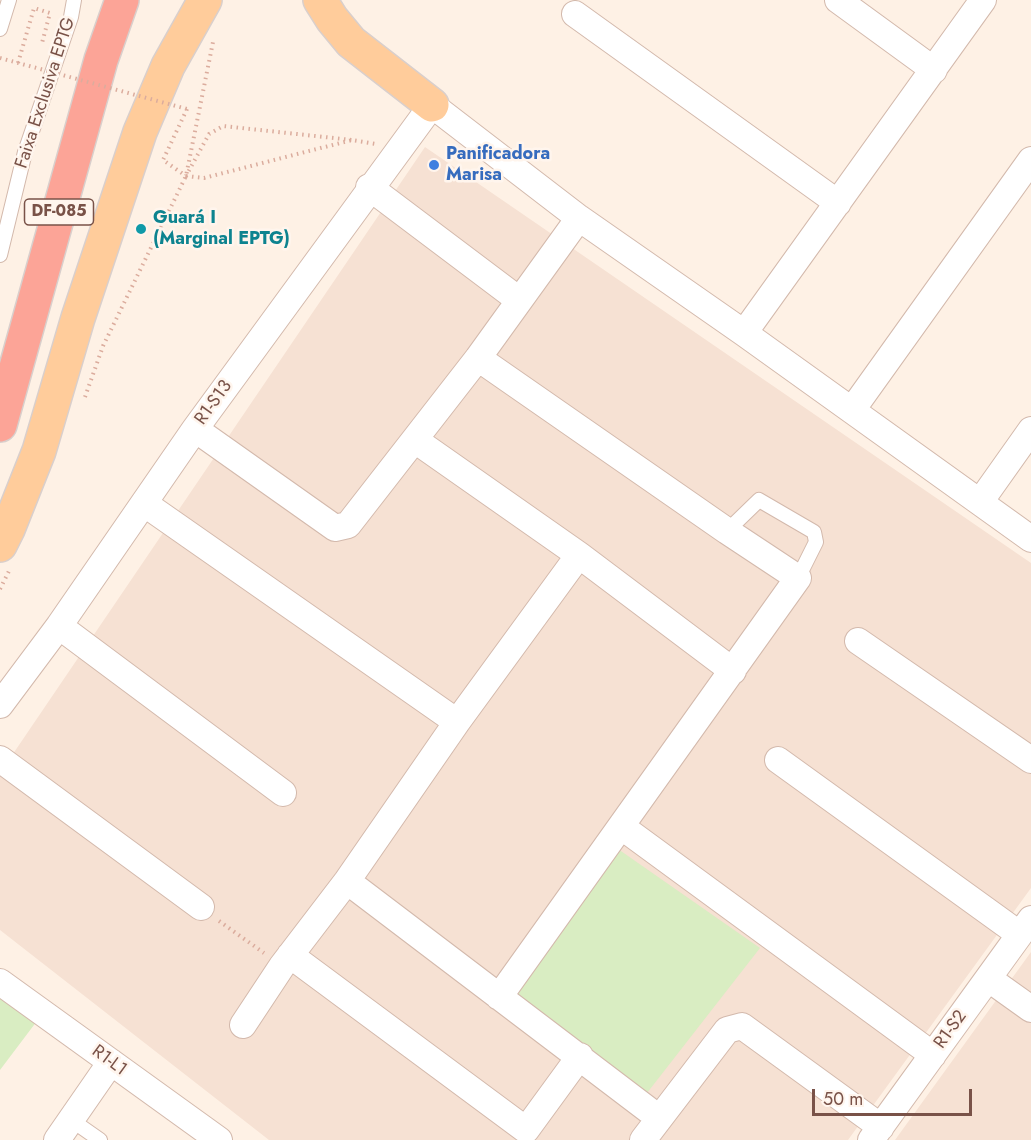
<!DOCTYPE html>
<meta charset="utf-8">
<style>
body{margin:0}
#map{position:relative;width:1031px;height:1140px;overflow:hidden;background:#fef1e5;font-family:Jost,sans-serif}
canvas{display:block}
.scale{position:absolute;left:812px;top:1089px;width:160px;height:27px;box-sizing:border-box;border:3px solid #795248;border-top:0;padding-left:8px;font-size:18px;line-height:21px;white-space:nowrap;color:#795248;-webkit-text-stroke:4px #fff5ed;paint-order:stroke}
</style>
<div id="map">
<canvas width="1031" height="1140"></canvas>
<div class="scale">50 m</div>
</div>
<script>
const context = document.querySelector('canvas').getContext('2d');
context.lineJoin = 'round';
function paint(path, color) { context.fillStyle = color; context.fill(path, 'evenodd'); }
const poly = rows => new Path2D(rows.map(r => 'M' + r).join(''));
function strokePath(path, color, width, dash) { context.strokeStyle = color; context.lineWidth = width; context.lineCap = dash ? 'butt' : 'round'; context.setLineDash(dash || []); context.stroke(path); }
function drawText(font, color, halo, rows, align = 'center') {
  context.font = font + ' Jost,sans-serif'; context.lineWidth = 5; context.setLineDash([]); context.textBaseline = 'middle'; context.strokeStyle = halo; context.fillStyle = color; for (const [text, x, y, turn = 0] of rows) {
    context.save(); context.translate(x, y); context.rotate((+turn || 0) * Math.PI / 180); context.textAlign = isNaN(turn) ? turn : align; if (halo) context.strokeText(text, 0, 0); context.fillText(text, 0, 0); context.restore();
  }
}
paint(poly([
 [425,147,1031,563,1031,888,848,1140,269,1140,0,930,0,773],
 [1031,952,1031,1140,895,1140]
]), '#f6e1d3');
paint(poly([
 [618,849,760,948,647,1093,515,994],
 [0,993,37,1021,0,1070]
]), '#d9edc2');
const service = poly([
 [0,29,9,0],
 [0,255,25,152,71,17,74,0],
 [727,531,759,500,814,532,816,542,798,578],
 [70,1119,100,1140]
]);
const minor = poly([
 [838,0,934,70],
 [575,14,838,203],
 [369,187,519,300],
 [744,333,983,0],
 [478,358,727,531,798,578,499,997],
 [852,410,1031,160],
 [195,429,335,528,348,525,478,358,579,218],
 [415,440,579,555,733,671],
 [980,502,1031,430],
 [145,504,457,722],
 [59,626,283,793],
 [858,641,1031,760],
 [0,705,59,626,195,429,432,105,579,218,744,333,1031,539],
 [0,759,201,907],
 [778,760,1019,934],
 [622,827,933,1055],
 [347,881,659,1118],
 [290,955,526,1130,580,1056],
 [989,979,1031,1009],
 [0,982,219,1140],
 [243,1025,282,966,347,881,457,722,579,555],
 [57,1140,111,1062],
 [643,1140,727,1030,742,1026,881,1127],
 [871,1140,1031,919]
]);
const primary = poly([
 [320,0,332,19,351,42,432,105],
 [0,545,8,529,39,451,78,318,140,132,168,66,205,0]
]);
const motorway = poly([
 [0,425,101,60,122,0]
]);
strokePath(service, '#d3b9ac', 16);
strokePath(minor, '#d3b9ac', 28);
strokePath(primary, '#d9cfcc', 36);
strokePath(motorway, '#d9cfcc', 36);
strokePath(poly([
 [18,63,34,8,50,13,42,43],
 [187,109,163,160,186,176,209,134,223,126,352,140],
 [186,176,204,178,352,140,376,144],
 [85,397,103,346,186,176,213,42],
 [0,589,9,571],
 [219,921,264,953]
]), '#dbac9d', 4, [1.5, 4.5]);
strokePath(service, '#fff', 14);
strokePath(minor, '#fff', 26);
strokePath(primary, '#ffcc9b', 33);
strokePath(motorway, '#fca497', 33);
strokePath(poly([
 [0,58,187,109]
]), '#dbac9d', 4, [1.5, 4.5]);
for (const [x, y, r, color] of [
 [434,165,6,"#3f7fe0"],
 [141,229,6,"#0f9aa8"]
]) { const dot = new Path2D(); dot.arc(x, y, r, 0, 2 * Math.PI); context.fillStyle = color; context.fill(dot); strokePath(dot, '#fff5ed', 2); }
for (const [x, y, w] of [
 [59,212,69]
]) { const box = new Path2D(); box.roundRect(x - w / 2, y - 13, w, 26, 4.5); context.fillStyle = '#fff5ed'; context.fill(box); strokePath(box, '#795248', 1.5); }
drawText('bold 16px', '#795248', null, [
 ["DF-085",59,212]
]);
drawText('18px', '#795248', '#fff5ed', [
 ["Faixa Exclusiva EPTG",46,93,-72],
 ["R1-S13",214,403,-54],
 ["R1-S2",951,1030,-54],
 ["R1-L1",109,1061,36]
]);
drawText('bold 18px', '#366cbe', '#fff5ed', [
 ["Panificadora",446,155],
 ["Marisa",446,176]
], 'left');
drawText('bold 18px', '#0d838f', '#fff5ed', [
 ["Guará I",153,219],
 ["(Marginal EPTG)",153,240]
], 'left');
</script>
